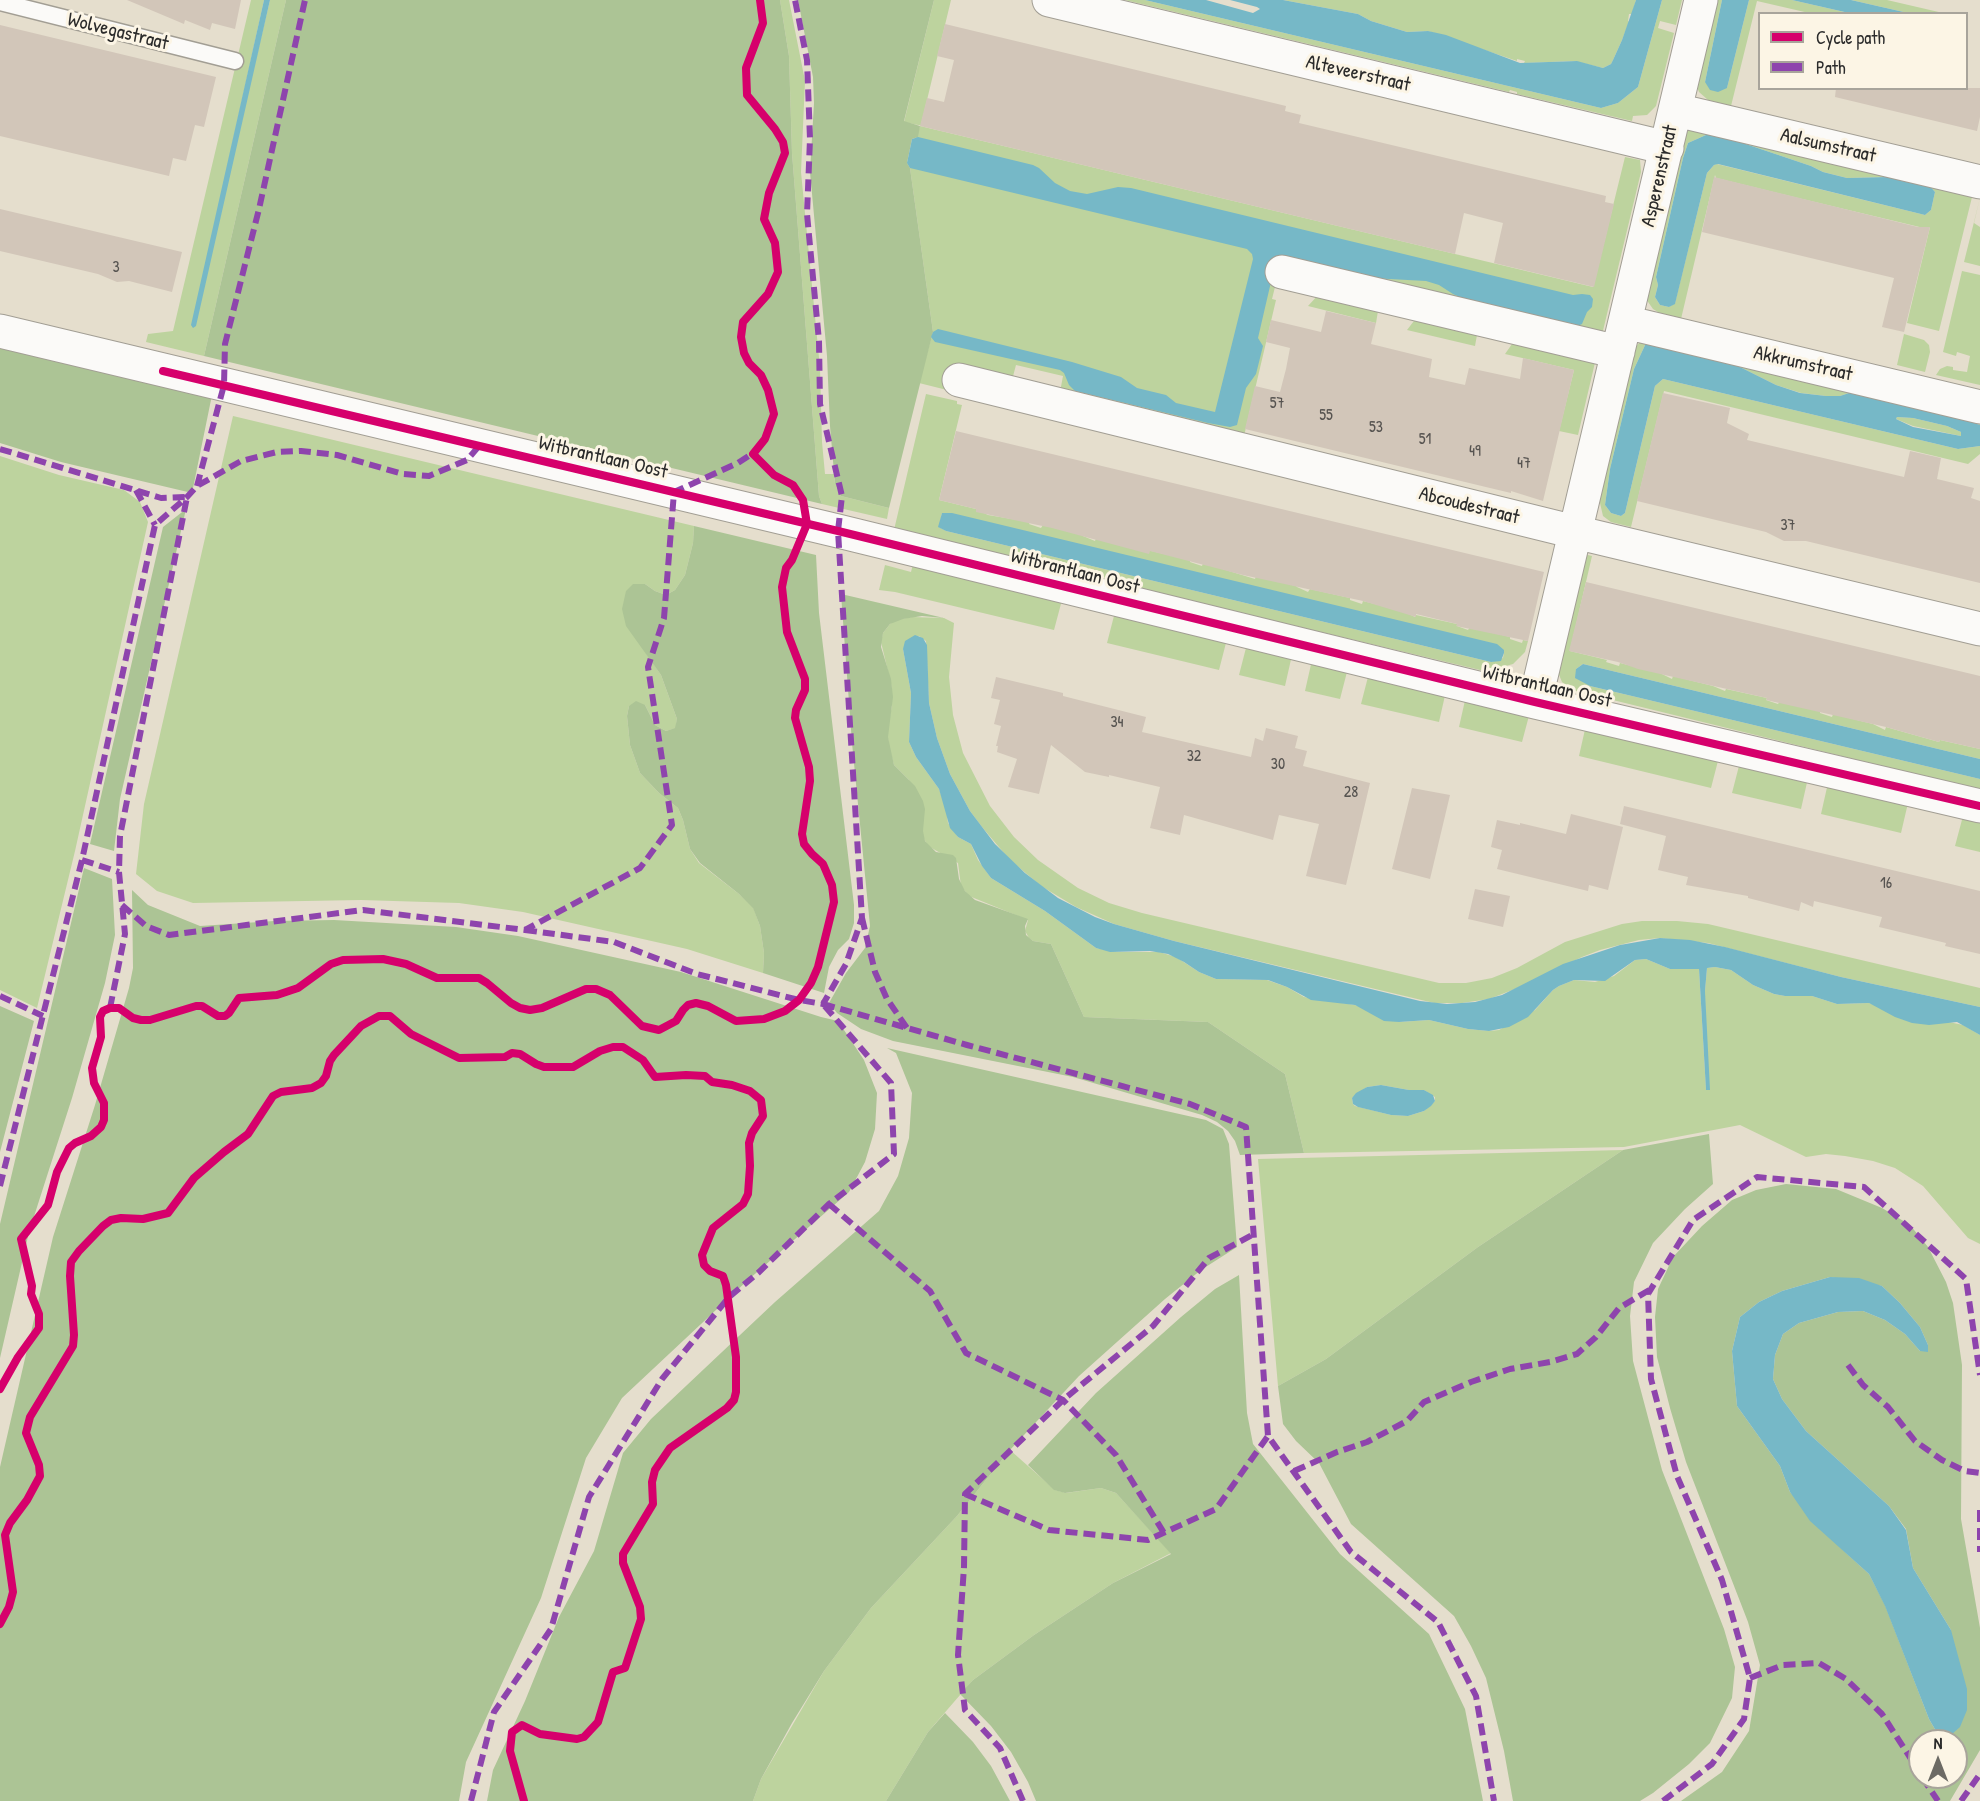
<!DOCTYPE html>
<style>
body{margin:0}
#map{position:relative;width:1980px;height:1801px;overflow:hidden;background:#e5decd;font-family:"Patrick Hand",sans-serif}
canvas{display:block}
.legend{position:absolute;left:1758px;top:12px;width:210px;height:78px;box-sizing:border-box;background:#fcf5e5;border:2px solid #a8a49b;margin:0;padding:8px 10px;list-style:none;font-size:18px;color:#2b2b2b}
.legend li{display:flex;align-items:center;gap:12px;height:30px}
.legend b{width:30px;border:2px solid #a8a49b}
.north{position:absolute;left:1908px;top:1729px;width:60px;height:60px;box-sizing:border-box;background:#fcf5e5;border:2px solid #a8a49b;border-radius:50%;rotate:0deg;font-size:16px;font-weight:700;line-height:24px;text-align:center;color:#2b2b2b}
.north::after{content:'';display:block;margin:auto;width:21px;height:27px;background:#6c6a64;clip-path:polygon(50% 0,100% 100%,50% 72%,0 100%)}
</style>
<div id="map">
<canvas width="1980" height="1801"></canvas>
<ul class="legend">
<li><b style="height:8px;background:#d6006c"></b>Cycle path</li>
<li><b style="height:8px;background:#8e44ad"></b>Path</li>
</ul>
<div class="north">N</div>
</div>
<script>
const context = document.querySelector('canvas').getContext('2d');
context.lineJoin = 'round';
function paint(path, color) { context.fillStyle = color; context.fill(path, 'evenodd'); }
const poly = rows => new Path2D(rows.map(r => 'M' + r).join(''));
function strokePath(path, color, width, dash) { context.strokeStyle = color; context.lineWidth = width; context.lineCap = dash ? 'butt' : 'round'; context.setLineDash(dash || []); context.stroke(path); }
function drawText(font, color, halo, rows, align = 'center') {
  context.font = font + ' "Patrick Hand",sans-serif'; context.lineWidth = 6; context.setLineDash([]); context.textBaseline = 'middle'; context.strokeStyle = halo; context.fillStyle = color; for (const [text, x, y, turn = 0] of rows) {
    context.save(); context.translate(x, y); context.rotate((+turn || 0) * Math.PI / 180); context.textAlign = isNaN(turn) ? turn : align; if (halo) context.strokeText(text, 0, 0); context.fillText(text, 0, 0); context.restore();
  }
}
paint(poly([
 [251,0,264,0,192,327,270,0,286,0,204,356,146,342,148,334,173,331],
 [780,0,789,0,805,81,801,172,820,368,822,442,825,474,834,474,835,484,841,496,889,508,887,519,822,504,819,496,792,153,789,56],
 [934,0,951,0,921,125,918,125,904,122],
 [1125,0,1145,0,1601,108,1618,103,1638,87,1662,0,1682,0,1676,25,1660,21,1658,28,1674,33,1656,106,1647,115,1633,116,1632,121,1517,94,1517,92,1510,90,1509,92],
 [1283,0,1636,0,1632,14,1629,14,1628,21,1629,22,1622,40,1613,60,1611,64,1603,68,1574,61,1524,63,1525,61,1517,59,1517,61,1428,31,1407,32,1371,21,1358,14],
 [1714,0,1722,0,1705,82,1727,88,1749,0,1792,0,1849,13,1809,13,1757,1,1731,106,1708,100,1699,92,1697,87],
 [1851,0,1887,0,1943,13,1908,13],
 [1704,125,1974,189,1939,331,1907,323,1930,227,1928,229,1798,198,1716,178,1715,175,1681,319,1663,315,1653,309,1646,299,1645,286,1679,143,1689,130],
 [1706,135,1719,135,1811,166,1823,172,1847,178,1888,177,1929,185,1935,192,1931,210,1925,215,1717,164,1714,165,1707,173,1675,303,1669,307,1660,305,1655,297,1658,285,1656,277,1683,158,1688,143],
 [920,126,1593,287,1625,157,1640,160,1641,172,1601,339,1281,263,1272,299,1276,300,1244,436,1060,392,1063,376,1016,365,1012,380,951,391,919,383,933,332,910,168,907,163],
 [1980,198,1974,223,1980,227,1980,266,1964,262],
 [1962,271,1980,275,1980,385,1936,375,1940,369,1947,366,1953,367,1953,370,1967,372,1970,356,1957,352,1956,356,1943,352],
 [1319,294,1378,311,1376,323,1308,306],
 [1417,317,1477,335,1475,346,1407,330],
 [1904,334,1924,340,1929,345,1930,352,1925,372,1897,365],
 [1652,338,1980,416,1980,425,1955,416,1863,393,1852,392,1840,396,1826,396,1801,393,1776,385,1724,359,1650,342,1646,343,1634,369,1610,469,1605,505,1611,513,1621,516,1625,513,1655,386,1663,379,1958,449,1980,446,1980,454,1968,464,1664,391,1631,527,1611,522,1603,516,1600,503,1595,501,1629,354,1641,341],
 [1512,344,1597,354,1578,435,1559,431,1574,370,1505,354],
 [926,394,957,401,957,404,962,405,939,500,976,509,988,515,1030,522,1029,524,1041,528,1043,525,1083,535,1083,536,1095,541,1096,538,1190,560,1190,562,1202,566,1203,563,1255,579,1256,576,1296,586,1297,587,1308,592,1310,589,1350,598,1350,600,1362,604,1363,601,1403,611,1415,617,1416,615,1457,624,1457,626,1468,630,1470,627,1510,637,1510,639,1522,643,1523,640,1528,641,1525,652,1513,664,1502,667,1501,675,894,530],
 [942,513,1504,653,1503,658,1491,662,946,531,939,527],
 [233,416,694,526,693,543,685,575,675,590,666,595,655,591,645,584,633,584,646,653,661,675,677,719,676,728,666,731,655,725,645,705,629,706,627,716,630,745,640,773,659,793,678,808,683,820,690,849,699,863,739,894,753,907,760,926,764,953,763,973,687,949,523,912,459,903,361,900,193,903,157,891,136,874,144,804],
 [1897,417,1913,418,1947,426,1961,432,1961,436,1913,426,1896,419],
 [0,456,59,475,124,490,140,502,148,522,75,851,37,1008,0,990],
 [1584,554,1592,556,1570,651,1607,660,1606,662,1619,666,1620,663,1660,673,1672,679,1673,676,1713,686,1725,691,1726,689,1767,698,1766,700,1778,704,1780,701,1820,711,1820,713,1832,717,1833,714,1873,724,1885,730,1886,727,1939,742,1940,740,1980,749,1980,759,1583,664,1576,669,1590,686,1980,779,1980,790,1572,690,1562,682,1557,670],
 [913,564,1062,600,1054,630,895,592,879,590,885,565,911,572],
 [1115,612,1227,639,1219,670,1107,643],
 [912,617,944,618,954,623,949,677,953,715,963,753,990,806,1014,837,1038,860,1078,888,1109,903,1142,913,1439,983,1466,983,1492,978,1517,968,1565,942,1622,924,1642,921,1677,921,1708,924,1980,988,1980,1007,1841,977,1708,943,1660,938,1639,940,1600,950,1582,957,1515,989,1489,999,1462,1003,1434,1003,1174,941,1114,924,1076,907,1041,886,1009,859,982,827,970,811,950,774,937,738,929,703,926,641,919,636,903,649,911,693,909,742,916,757,939,789,946,808,948,823,958,837,971,844,978,860,991,878,1045,911,1096,948,1117,952,1159,952,1176,957,1199,972,1216,979,1267,980,1287,987,1304,997,1355,1005,1399,1022,1429,1020,1468,1029,1489,1031,1499,1030,1535,1010,1553,990,1559,986,1574,980,1595,982,1614,976,1635,960,1646,959,1670,969,1699,969,1706,1090,1705,991,1707,968,1715,967,1731,970,1753,985,1774,994,1785,996,1812,996,1837,1004,1869,1003,1882,1008,1963,1025,1980,1035,1980,1244,1968,1238,1923,1186,1895,1168,1873,1161,1845,1156,1826,1154,1806,1157,1740,1125,1624,1147,1304,1153,1285,1074,1208,1022,1084,1017,1051,944,1033,941,1029,938,1025,931,1028,920,969,896,961,886,958,863,928,846,923,837,909,780,894,765,889,747,887,730,892,706,892,688,881,642,883,633,890,624,896,620],
 [1381,1085,1409,1090,1424,1090,1435,1097,1435,1101,1424,1111,1408,1116,1391,1115,1355,1106,1353,1104,1352,1098,1367,1087],
 [1247,644,1292,655,1285,686,1239,675],
 [1312,660,1348,668,1340,699,1305,691],
 [1369,673,1446,691,1439,722,1361,704],
 [1466,696,1530,712,1522,742,1459,727],
 [1586,725,1719,757,1711,788,1579,756],
 [1740,762,1808,778,1801,809,1732,793],
 [1828,783,1908,803,1901,833,1821,814],
 [1963,816,1980,820,1980,852,1955,846],
 [1623,1150,1478,1247,1326,1359,1278,1386,1258,1159],
 [1010,1450,1055,1490,1066,1493,1101,1488,1116,1493,1171,1553,1113,1583,1034,1635,973,1680,928,1732,886,1801,753,1801,761,1779,824,1671,871,1608,957,1516]
]), '#bdd39e');
paint(poly([
 [286,0,780,0,789,56,792,153,819,496,822,504,204,356],
 [798,0,934,0,904,121,920,126,918,137,912,139,907,163,910,168,933,332,889,508,841,496,835,484,830,426,827,356,810,172,814,103,813,77],
 [0,344,212,395,192,493,61,462,0,443],
 [186,509,120,799,114,851,90,844,163,527],
 [694,526,816,555,819,613,854,905,854,923,849,939,838,950,829,967,824,993,763,973,764,953,760,926,753,908,739,894,700,863,690,849,683,820,678,808,659,793,640,773,630,745,627,716,629,706,636,701,645,705,655,725,666,731,675,728,677,719,661,675,626,626,622,609,626,591,633,584,645,584,655,591,666,595,675,590,685,575,693,543],
 [841,594,944,618,922,616,903,619,890,624,883,633,881,647,891,679,893,697,888,737,894,765,915,786,923,801,925,809,923,831,925,841,936,852,953,855,956,858,959,879,965,891,975,900,1028,919,1025,926,1026,935,1033,941,1051,944,1084,1017,1208,1022,1285,1074,1304,1153,1240,1155,1235,1141,1228,1131,1217,1122,1202,1115,1073,1077,893,1041,861,1029,837,1013,829,1003,846,973,865,948,870,926,852,743],
 [84,868,112,879,115,935,105,983,72,1098,29,1232,0,1358,0,1224],
 [132,890,148,905,200,926,274,921,334,920,456,927,518,936,681,972,821,1017,838,1021,864,1060,877,1093,875,1129,865,1162,849,1192,748,1280,622,1398,586,1458,541,1598,466,1762,459,1801,0,1801,0,1467,53,1237,95,1105,129,988,133,968],
 [0,1006,34,1021,0,1152],
 [887,1048,1206,1120,1223,1129,1229,1144,1237,1247,1201,1270,1165,1299,1079,1376,1010,1450,957,1516,871,1608,824,1671,792,1723,761,1779,753,1801,487,1801,493,1770,525,1701,559,1617,594,1551,623,1453,651,1419,775,1302,879,1211,898,1176,909,1138,912,1093,896,1053],
 [1709,1134,1713,1184,1685,1209,1653,1243,1634,1282,1630,1316,1633,1361,1662,1470,1724,1629,1735,1667,1732,1698,1710,1743,1689,1764,1653,1793,1640,1801,1513,1801,1504,1751,1486,1678,1471,1646,1454,1616,1351,1524,1319,1463,1296,1441,1283,1424,1278,1386,1326,1359,1478,1247,1623,1150],
 [1786,1184,1836,1189,1882,1208,1910,1225,1928,1247,1946,1282,1953,1303,1962,1365,1961,1519,1980,1628,1980,1750,1950,1801,1681,1801,1722,1772,1749,1731,1760,1665,1748,1622,1686,1462,1670,1408,1657,1357,1655,1317,1658,1289,1673,1257,1702,1226,1732,1200,1756,1190],
 [1830,1277,1882,1286,1900,1303,1920,1327,1928,1345,1920,1351,1905,1334,1885,1320,1863,1311,1838,1312,1799,1323,1783,1334,1775,1355,1773,1379,1782,1399,1806,1431,1889,1506,1906,1529,1913,1568,1951,1630,1942,1735,1936,1731,1929,1719,1885,1605,1869,1574,1846,1553,1790,1492,1780,1466,1737,1406,1732,1351,1740,1317,1759,1302,1782,1291],
 [1920,1741,1956,1741,1956,1777,1920,1777],
 [1239,1275,1247,1413,1253,1444,1340,1554,1429,1634,1465,1709,1483,1801,1036,1801,1028,1782,1011,1752,991,1726,960,1694,973,1680,1034,1635,1113,1583,1171,1554,1116,1493,1101,1488,1065,1493,1054,1490,1028,1465,1096,1393,1181,1317,1215,1289],
 [945,1713,973,1742,991,1766,1010,1801,886,1801,928,1732]
]), '#acc495');
paint(poly([
 [264,0,270,0,196,326,193,328,191,325],
 [1145,0,1206,0,1253,13,1260,9,1257,7,1230,0,1283,0,1358,14,1371,21,1407,32,1428,31,1446,35,1520,63,1577,61,1603,68,1611,64,1613,60,1622,40,1636,0,1662,0,1638,87,1618,103,1601,108],
 [1722,0,1749,0,1727,88,1718,92,1710,90,1705,82],
 [1792,0,1851,0,1908,13,1849,13],
 [1706,135,1719,135,1811,166,1823,172,1847,178,1888,177,1929,185,1935,192,1931,210,1925,215,1718,164,1714,165,1707,173,1675,304,1669,307,1660,305,1655,297,1658,285,1656,277,1683,158,1688,143],
 [918,137,1033,165,1039,168,1055,183,1070,191,1087,194,1118,187,1131,188,1573,295,1582,294,1590,295,1593,299,1592,307,1587,312,1582,324,1573,328,1475,304,1453,294,1439,285,1426,281,1371,278,1277,256,1258,338,1263,346,1256,374,1246,388,1237,425,1230,427,1208,423,1075,391,1069,385,1064,373,1060,370,935,342,931,337,933,332,938,329,1072,362,1121,377,1137,388,1166,395,1176,403,1215,412,1253,259,1252,254,1247,249,910,168,907,163,912,139],
 [1646,343,1724,359,1776,385,1800,393,1826,396,1840,396,1852,392,1955,416,1980,425,1980,446,1958,449,1663,379,1655,386,1625,513,1621,516,1611,513,1605,505,1610,469,1634,369],
 [1897,417,1913,418,1947,426,1961,432,1961,436,1913,427,1896,419],
 [942,513,952,513,1497,644,1504,650,1504,653,1501,661,1491,662,946,531,938,527],
 [915,635,923,638,927,645,929,703,937,738,950,774,970,811,995,844,1025,873,1058,898,1095,917,1114,924,1174,941,1420,1001,1447,1004,1475,1002,1502,995,1563,964,1620,945,1660,938,1690,940,1725,947,1841,977,1980,1007,1980,1035,1957,1022,1929,1025,1912,1023,1895,1017,1869,1003,1837,1004,1812,996,1785,996,1774,994,1753,985,1731,970,1715,967,1707,968,1705,991,1710,1090,1706,1090,1699,969,1670,969,1646,959,1635,960,1605,981,1574,980,1559,986,1553,990,1528,1017,1509,1027,1489,1031,1468,1029,1429,1020,1399,1022,1384,1021,1355,1005,1311,1000,1287,987,1268,980,1216,979,1199,972,1184,962,1168,954,1150,951,1110,952,1096,948,1045,911,991,878,982,866,971,844,958,837,950,828,939,789,916,757,909,742,911,693,903,649,905,641],
 [1583,664,1980,759,1980,779,1590,686,1575,678,1576,669],
 [1381,1085,1409,1090,1424,1090,1433,1095,1435,1101,1431,1106,1424,1111,1408,1116,1391,1115,1358,1107,1353,1104,1352,1098,1356,1093,1367,1087],
 [1830,1277,1859,1278,1882,1286,1900,1303,1920,1327,1928,1345,1928,1352,1920,1351,1905,1334,1885,1320,1863,1311,1838,1312,1799,1323,1783,1334,1775,1355,1773,1379,1782,1399,1806,1431,1889,1506,1906,1530,1913,1568,1951,1630,1967,1689,1967,1710,1960,1727,1952,1734,1942,1735,1936,1731,1929,1719,1885,1606,1869,1574,1810,1521,1790,1492,1780,1466,1737,1406,1732,1351,1740,1317,1759,1302,1782,1291]
]), '#76b8c7');
paint(poly([
 [127,0,241,0,235,29,212,23,210,30,185,20,184,24],
 [945,24,1286,106,1285,111,1301,115,1299,123,1606,196,1605,202,1614,204,1594,287,1494,263,1503,223,1464,213,1455,254,920,126,927,98,944,102,954,60,937,56],
 [0,25,216,77,204,127,195,125,186,161,173,158,169,176,0,136],
 [1836,88,1980,88,1980,117,1977,131,1835,97],
 [1714,177,1918,227,1930,227,1904,332,1882,327,1894,278,1702,232],
 [0,209,182,252,172,292,129,281,117,282,98,274,0,251],
 [1326,311,1376,323,1371,344,1432,359,1429,377,1465,385,1469,368,1520,379,1523,358,1574,370,1543,501,1511,491,1511,493,1490,488,1245,429,1255,386,1280,392,1286,369,1290,348,1266,342,1271,320,1321,332],
 [1663,393,1730,408,1727,423,1749,434,1747,440,1904,477,1910,451,1941,458,1937,479,1974,488,1971,498,1980,501,1980,583,1806,541,1784,541,1766,532,1637,501],
 [956,431,1544,572,1528,641,1456,626,1457,624,1416,614,1416,617,1363,601,1243,575,1150,551,1149,554,1052,528,976,512,976,509,939,500],
 [1586,582,1980,676,1980,749,1940,740,1939,742,1886,727,1766,700,1767,698,1638,669,1618,662,1569,651],
 [996,677,1063,693,1063,696,1146,717,1142,732,1251,757,1255,738,1263,741,1266,728,1298,736,1295,748,1307,751,1303,766,1370,783,1346,885,1306,876,1319,824,1279,815,1273,840,1184,815,1180,835,1150,828,1160,787,1109,775,1109,777,1085,772,1051,745,1039,794,1008,787,1017,759,997,752,998,746,996,746,1001,726,994,724,1000,700,991,698],
 [1412,788,1450,795,1430,879,1392,869],
 [1624,806,1980,891,1980,954,1945,946,1946,943,1879,927,1882,917,1814,901,1813,907,1801,902,1799,911,1748,898,1748,896,1686,885,1688,877,1658,870,1666,836,1620,824],
 [1571,814,1623,827,1608,890,1589,885,1588,891,1497,869,1502,850,1491,847,1497,820,1520,825,1520,823,1566,834],
 [1475,889,1510,896,1503,927,1468,919]
]), '#d2c6b9');
const service = poly([
 [0,2,235,61]
]);
const minor = poly([
 [1049,0,1667,148],
 [1676,110,1980,182],
 [1282,272,1618,352],
 [1625,322,1980,407],
 [0,331,838,531,1535,702,1980,806],
 [959,380,1575,532,1980,629],
 [1535,702,1701,0]
]);
strokePath(service, '#a29e94', 19);
strokePath(minor, '#a29e94', 35);
strokePath(service, '#fbfaf8', 16);
strokePath(minor, '#fbfaf8', 33);
strokePath(poly([
 [0,449,161,498,187,497],
 [197,486,224,385,225,344,259,209,305,0],
 [136,490,155,525],
 [82,860,119,872],
 [122,905,146,926,169,935,363,910,525,930,640,868,672,825,648,667,664,618,674,492,738,463,756,451],
 [862,918,875,972,887,999,907,1028],
 [525,930,614,942,697,974,799,1000,823,1004,846,964,862,918,838,531,842,496,820,404,819,341,807,214,810,139,807,60,795,0],
 [0,996,43,1016],
 [823,1004,967,1045,1190,1104,1246,1127,1268,1436,1351,1552,1438,1622,1476,1696,1494,1801],
 [110,1008,125,934,119,872,120,836,187,497],
 [0,1186,82,860,155,525,187,497,197,486,241,461,277,452,301,451,337,455,403,474,429,476,467,460,479,446],
 [829,1204,930,1291,966,1353,1063,1400,1116,1455,1164,1533],
 [1848,1365,1863,1385,1888,1407,1915,1441,1942,1460,1965,1471,1980,1473],
 [1294,1471,1337,1452,1367,1442,1407,1421,1424,1402,1471,1382,1510,1369,1550,1362,1577,1354,1596,1337,1619,1308,1651,1289],
 [965,1494,1049,1530,1148,1540,1216,1509,1268,1436],
 [1980,1510,1980,1552],
 [1750,1678,1783,1665,1819,1663,1846,1679,1882,1714,1920,1773],
 [1922,1777,1938,1801],
 [471,1801,494,1712,551,1629,589,1497,662,1379,729,1297,758,1273,829,1204,894,1154,891,1083,823,1004],
 [1023,1801,1000,1748,965,1710,958,1655,964,1567,965,1494,1063,1400,1153,1326,1209,1258,1254,1234],
 [1663,1801,1712,1764,1744,1719,1750,1678,1722,1580,1677,1476,1651,1379,1648,1294,1693,1220,1757,1177,1864,1187,1966,1279,1980,1375],
 [1961,1801,1980,1774]
]), '#8e44ad', 6, [12, 6]);
strokePath(poly([
 [163,371,838,531,1535,702,1980,806],
 [0,1389,18,1357,39,1328,39,1314,31,1294,32,1286,21,1239,48,1205,57,1172,69,1148,75,1143,91,1136,101,1127,104,1120,104,1103,94,1083,92,1068,101,1037,100,1017,103,1011,110,1008,119,1008,133,1018,141,1020,150,1020,196,1006,202,1006,218,1016,225,1016,229,1013,239,998,277,995,298,988,331,964,343,960,383,959,406,964,437,978,479,978,487,983,511,1003,520,1008,530,1010,542,1008,586,989,596,989,610,995,642,1026,659,1030,676,1021,683,1010,688,1005,696,1003,708,1006,736,1021,764,1019,785,1011,799,1000,811,983,818,967,834,902,832,885,823,864,812,854,804,844,802,834,810,781,809,767,795,718,796,710,805,690,805,679,787,632,782,587,786,568,792,560,807,524,803,500,793,485,774,475,753,454,765,439,774,414,768,390,761,375,749,363,744,353,741,337,743,322,768,294,778,272,775,243,764,219,769,193,785,153,783,142,775,129,747,95,746,68,763,23,760,0],
 [0,1624,9,1607,13,1592,5,1535,10,1523,27,1500,40,1476,39,1465,26,1433,30,1417,73,1346,74,1335,70,1276,71,1262,79,1251,103,1226,111,1220,121,1218,143,1219,168,1213,194,1178,224,1152,248,1134,273,1096,281,1092,312,1088,321,1083,326,1076,330,1061,334,1055,361,1026,379,1016,390,1016,411,1034,459,1058,505,1057,512,1053,520,1054,536,1064,544,1067,573,1067,600,1051,613,1047,623,1047,643,1060,655,1077,686,1075,705,1076,712,1082,732,1085,750,1091,761,1100,763,1116,752,1133,749,1143,750,1166,748,1194,743,1204,713,1228,702,1255,704,1265,710,1271,723,1276,726,1285,736,1357,736,1392,734,1400,727,1408,670,1448,655,1470,652,1482,653,1504,623,1554,623,1563,640,1607,641,1619,625,1668,613,1672,598,1722,584,1737,577,1739,540,1734,522,1725,512,1732,510,1751,524,1801]
]), '#d6006c', 8);
drawText('16px', '#565350', null, [
 ["3",116,268],
 ["57",1277,404],
 ["55",1326,416],
 ["53",1376,428],
 ["51",1425,440],
 ["49",1475,452],
 ["47",1524,464],
 ["37",1788,526],
 ["34",1117,723],
 ["32",1194,757],
 ["30",1278,765],
 ["28",1351,793],
 ["16",1886,884]
]);
drawText('20px', '#2b2b2b', '#fcf5e5', [
 ["Wolvegastraat",118,32,14],
 ["Alteveerstraat",1358,74,13],
 ["Aalsumstraat",1828,146,13],
 ["Asperenstraat",1660,176,-77],
 ["Akkrumstraat",1803,364,13],
 ["Witbrantlaan Oost",603,458,13],
 ["Abcoudestraat",1469,506,14],
 ["Witbrantlaan Oost",1075,572,14],
 ["Witbrantlaan Oost",1547,687,13]
]);
</script>
